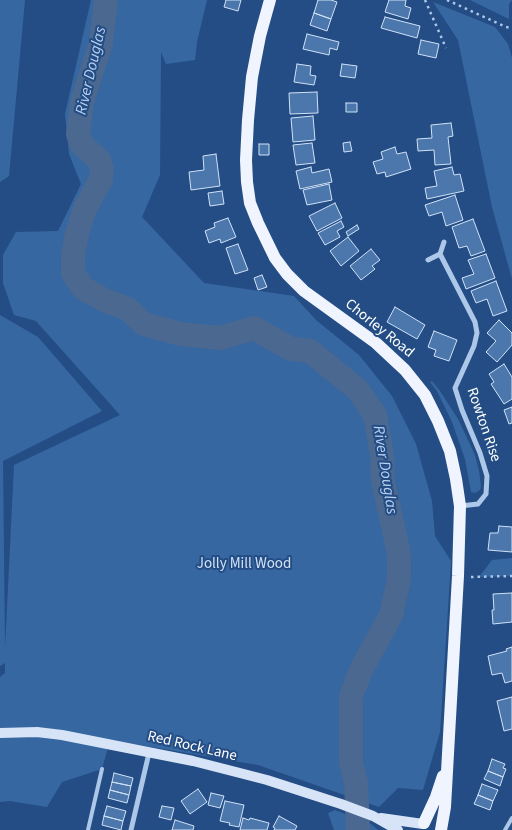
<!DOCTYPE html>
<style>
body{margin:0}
canvas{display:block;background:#234d84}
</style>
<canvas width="512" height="830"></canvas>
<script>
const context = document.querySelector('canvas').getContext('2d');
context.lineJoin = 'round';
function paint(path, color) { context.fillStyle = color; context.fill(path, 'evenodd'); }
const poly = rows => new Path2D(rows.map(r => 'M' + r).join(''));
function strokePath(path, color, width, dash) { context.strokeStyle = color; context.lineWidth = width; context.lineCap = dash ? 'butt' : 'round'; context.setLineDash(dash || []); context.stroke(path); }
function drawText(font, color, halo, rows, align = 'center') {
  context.font = font + ' "Source Sans 3",sans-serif'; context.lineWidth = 4; context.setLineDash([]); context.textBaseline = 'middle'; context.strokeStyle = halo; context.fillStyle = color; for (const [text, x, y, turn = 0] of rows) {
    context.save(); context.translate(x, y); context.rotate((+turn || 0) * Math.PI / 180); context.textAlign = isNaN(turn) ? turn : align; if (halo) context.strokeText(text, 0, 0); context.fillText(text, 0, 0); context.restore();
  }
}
paint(poly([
 [0,0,25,0,9,176,0,182],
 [91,0,207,0,197,42,195,60,166,64,161,52,160,175,142,217,204,283,294,296,316,320,359,355,392,396,416,444,432,501,435,536,451,561,440,732,423,790,398,788,379,807,258,765,110,740,102,769,62,782,47,807,10,801,0,802,0,677,5,673,5,663,0,666,0,315,38,337,102,411,3,461,5,649,14,465,120,415,36,321,14,315,3,283,3,255,16,232,58,231,81,184,69,154,65,114],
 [470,0,512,0,509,4,509,19],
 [433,2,495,27,508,44,512,58,512,279,492,207,458,40],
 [432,381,440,391,458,419,475,455,479,471,481,486,480,490,475,493,471,492,465,459,452,422,437,391,430,382],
 [512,558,512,576,479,577,492,560],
 [335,810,371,824,378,830,334,830,328,813]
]), '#3767a1');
strokePath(poly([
 [106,0,101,43,82,102,78,134,82,145,99,160,102,170,101,179,84,211,77,234,73,255,73,273,83,288,104,300,128,309,144,324,180,334,221,338,254,328,291,349,310,351,357,389,375,415,382,455,383,481,399,554,399,579,391,615,361,670,351,696,351,762,356,783,358,830]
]), '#4a6890', 24);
const building = poly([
 [226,0,241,0,238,11,224,7,226,0],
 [318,0,331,0,337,2,331,19,314,13,318,0],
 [389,0,406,0,405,6,411,8,408,19,385,12,389,0],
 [314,13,331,19,327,31,310,25,314,13],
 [385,17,420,26,417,38,381,28,385,17],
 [307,34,339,42,337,50,330,48,329,55,303,49,307,34],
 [421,40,439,44,436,58,418,54,421,40],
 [297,64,311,66,310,75,316,76,314,85,294,82,297,64],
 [342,64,357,66,355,78,340,76,342,64],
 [317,92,318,113,290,114,289,93,317,92],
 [346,103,357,103,357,112,346,112,346,103],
 [313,116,315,140,293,142,291,118,313,116],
 [451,123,453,136,448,137,451,164,435,165,434,150,418,151,417,139,432,138,431,125,451,123],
 [350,142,352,151,344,152,343,143,350,142],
 [312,143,315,163,296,165,293,145,312,143],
 [259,144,269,144,269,155,259,155,259,144],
 [395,147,397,154,406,152,411,169,386,177,385,172,377,174,373,162,383,159,381,152,395,147],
 [216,154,220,186,191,190,189,172,204,170,203,156,216,154],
 [311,167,312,173,329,169,332,182,300,189,296,171,311,167],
 [452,167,454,175,460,174,464,191,427,199,425,188,437,186,434,171,452,167],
 [329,184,332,200,307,205,303,190,329,184],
 [222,191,224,204,210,206,208,193,222,191],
 [455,195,463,220,446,226,442,212,429,216,425,205,455,195],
 [335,203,342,218,317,231,309,216,335,203],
 [228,218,236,237,221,243,220,239,209,243,205,231,215,227,214,223,228,218],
 [473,219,485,251,471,256,467,246,459,248,452,227,473,219],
 [341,221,344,227,337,231,340,237,325,245,318,233,341,221],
 [357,225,359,229,348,236,346,232,357,225],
 [348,237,359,251,341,266,330,251,348,237],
 [238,244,248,270,235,274,226,248,238,244],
 [371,249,380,260,372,266,375,269,361,280,350,266,371,249],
 [486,254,495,278,466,289,462,278,474,274,468,260,486,254],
 [262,275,267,287,258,290,254,278,262,275],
 [496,281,507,311,493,316,487,299,476,303,471,291,496,281],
 [395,307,425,325,417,339,387,322,395,307],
 [499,320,512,333,512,345,497,362,486,352,496,341,487,333,499,320],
 [434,331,457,340,449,361,434,356,436,350,428,347,434,331],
 [504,364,512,377,512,399,504,404,491,384,494,382,489,374,504,364],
 [512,407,512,423,509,424,504,410,512,407],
 [499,526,512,527,512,552,488,550,490,533,498,533,499,526],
 [512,593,512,622,493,624,492,610,494,610,493,594,512,593],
 [512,647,512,681,505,683,502,673,492,675,488,656,507,651,506,649,512,647],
 [512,697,512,729,504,731,497,701,512,697],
 [492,759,505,764,503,768,506,769,503,777,488,771,492,759],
 [488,771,503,777,500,786,484,779,488,771],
 [114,773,133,778,131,786,112,782,114,773],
 [112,782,131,786,129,795,110,790,112,782],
 [482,784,498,790,493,801,478,795,482,784],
 [198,789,207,802,190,814,181,801,198,789],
 [110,790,129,795,127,803,108,798,110,790],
 [211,793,224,796,220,808,208,805,211,793],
 [478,795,493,801,490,810,474,804,478,795],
 [225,801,244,805,239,827,229,825,230,823,220,821,225,801],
 [107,806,126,811,123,821,104,816,107,806],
 [162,806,174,808,171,820,159,817,162,806],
 [104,816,123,821,121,830,102,825,104,816],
 [279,816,297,826,295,830,274,830,275,828,273,827,279,816],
 [243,818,249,820,250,818,269,823,267,830,240,830,243,818],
 [175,820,194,826,193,830,172,830,175,820]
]);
paint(building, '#4b77ac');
strokePath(building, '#d0e1f6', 1);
strokePath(poly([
 [425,0,446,48],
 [447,0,506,27,512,28],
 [471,577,512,576]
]), '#acc7e8', 2.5, [2.5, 4]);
strokePath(poly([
 [88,830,102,769],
 [505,830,512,818]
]), '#acc7e8', 4);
strokePath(poly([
 [440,254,475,322,477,333,474,346,455,388,462,410,480,453,487,476,486,494,478,504,460,506],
 [428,260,440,254,444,242],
 [131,830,149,753]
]), '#acc7e8', 5);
strokePath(poly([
 [0,733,37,732,62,735,193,761,236,772,267,780,341,804,373,816,398,830],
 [381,818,423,824]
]), '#d7e4f7', 10);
strokePath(poly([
 [270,0,260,36,252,77,248,120,246,160,247,182,250,203,258,223,275,258,287,274,304,291,376,343,405,370,425,395,438,421,450,451,456,479,460,506,458,576,445,807,441,830],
 [424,823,436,797,443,776]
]), '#eff4fe', 12);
drawText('15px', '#fff', '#234d84', [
 ["Chorley Road",379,329,39],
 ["Rowton Rise",483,425,71],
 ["Red Rock Lane",192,747,13]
]);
drawText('15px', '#d0e1f6', '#234d84', [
 ["Jolly Mill Wood",244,565]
]);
drawText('italic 16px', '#b8d1f0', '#234d84', [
 ["River Douglas",92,71,-77],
 ["River Douglas",384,470,81]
]);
</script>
